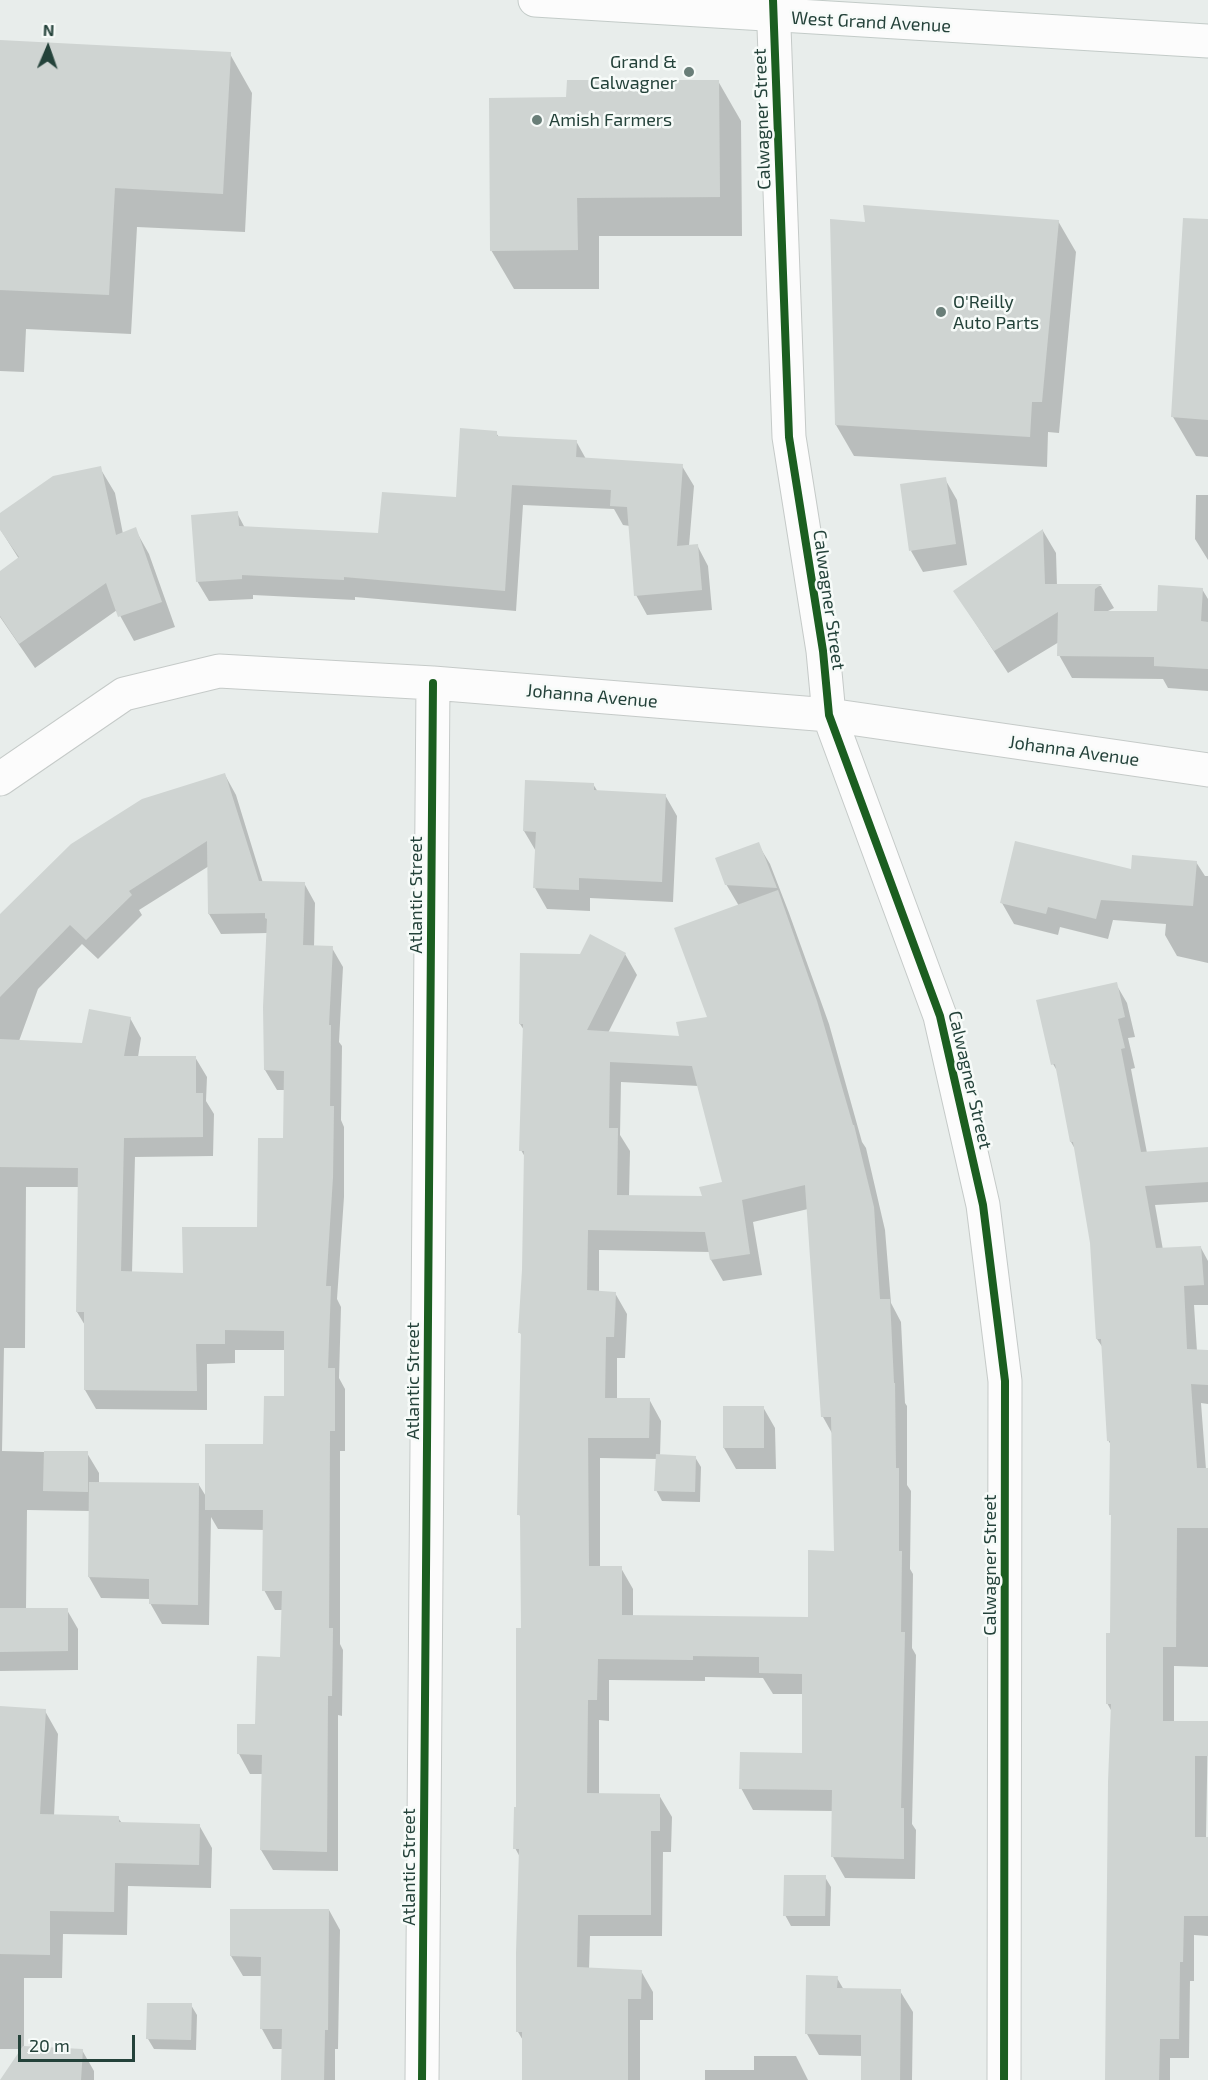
<!DOCTYPE html>
<style>
body{margin:0}
#map{position:relative;width:1208px;height:2080px;overflow:hidden;background:#e8edeb;font-family:"Exo 2",sans-serif}
canvas{display:block}
.north{position:absolute;left:18px;top:18px;width:60px;height:60px;-webkit-text-stroke:4px #f7fbf9;paint-order:stroke;rotate:2deg;font-size:16px;font-weight:700;line-height:24px;text-align:center;color:#24423a}
.north::after{content:'';display:block;margin:auto;width:21px;height:27px;background:#24423a;clip-path:polygon(50% 0,100% 100%,50% 72%,0 100%)}
.scale{position:absolute;left:18px;top:2035px;width:117px;height:27px;box-sizing:border-box;border:3px solid #24423a;border-top:0;padding-left:8px;font-size:18px;line-height:21px;white-space:nowrap;color:#24423a;-webkit-text-stroke:4px #f7fbf9;paint-order:stroke}
</style>
<div id="map">
<canvas width="1208" height="2080"></canvas>
<div class="north">N</div>
<div class="scale">20 m</div>
</div>
<script>
const context = document.querySelector('canvas').getContext('2d');
context.lineJoin = 'round';
function paint(path, color) { context.fillStyle = color; context.fill(path, 'evenodd'); }
const poly = rows => new Path2D(rows.map(r => 'M' + r).join(''));
function strokePath(path, color, width, dash) { context.strokeStyle = color; context.lineWidth = width; context.lineCap = dash ? 'butt' : 'round'; context.setLineDash(dash || []); context.stroke(path); }
function drawText(font, color, halo, rows, align = 'center') {
  context.font = font + ' "Exo 2",sans-serif'; context.lineWidth = 5; context.setLineDash([]); context.textBaseline = 'middle'; context.strokeStyle = halo; context.fillStyle = color; for (const [text, x, y, turn = 0] of rows) {
    context.save(); context.translate(x, y); context.rotate((+turn || 0) * Math.PI / 180); context.textAlign = isNaN(turn) ? turn : align; if (halo) context.strokeText(text, 0, 0); context.fillText(text, 0, 0); context.restore();
  }
}
paint(poly([
 [0,41,230,54,252,93,245,232,137,227,131,334,26,329,24,372,0,371],
 [718,81,741,121,742,236,599,236,599,289,514,289,491,250,568,99],
 [1058,221,1076,252,1059,433,1048,432,1047,467,854,456,836,425,867,224],
 [1208,246,1208,457,1196,456,1173,417],
 [496,433,499,437,576,441,586,459,682,466,694,486,689,546,697,545,708,566,712,610,647,615,636,595,630,526,623,525,614,509,523,505,516,611,355,597,355,600,253,595,253,599,209,601,197,581,237,513,245,528,380,535,458,499],
 [100,468,115,493,123,534,135,529,149,554,175,627,134,641,117,610,35,668,0,617,0,573,19,559,0,529,0,515],
 [945,479,957,500,967,565,923,572,911,551],
 [1196,495,1208,495,1208,560,1195,539],
 [1043,531,1056,553,1057,586,1101,586,1114,608,1106,612,1158,613,1202,589,1208,599,1208,691,1168,688,1163,679,1072,678,1059,655,1059,642,1008,673,955,592],
 [225,775,236,795,263,883,304,883,315,903,314,947,332,948,343,967,339,1042,342,1046,341,1120,344,1127,344,1197,337,1299,341,1307,339,1378,345,1389,345,1451,340,1451,340,1644,343,1650,342,1716,338,1715,338,1871,273,1870,261,1850,263,1774,250,1774,239,1754,256,1726,282,1658,283,1610,275,1610,264,1590,265,1530,218,1529,211,1517,209,1625,162,1624,150,1603,150,1599,101,1598,89,1577,90,1511,27,1510,26,1610,67,1610,78,1629,78,1670,0,1671,0,920],
 [209,866,209,914,221,934,268,933,265,1007,265,1070,277,1090,285,1090,284,1140,259,1229,184,1275,132,1273,135,1157,213,1156,214,1114,206,1101,207,1077,195,1057,138,1057,141,1038,130,1018,84,1045,19,1041,38,989,82,944,98,959,142,915,139,910],
 [26,1187,79,1187,77,1312,86,1327,85,1390,96,1409,207,1410,207,1364,235,1363,235,1350,285,1350,285,1398,265,1445,207,1498,199,1485,99,1484,99,1473,87,1453,2,1451,4,1348,25,1348],
 [593,784,598,792,665,795,677,816,673,902,590,898,590,911,547,909,535,888,537,853,524,831],
 [758,844,770,864,789,913,829,1024,862,1142,866,1148,885,1230,891,1303,901,1322,905,1403,907,1406,907,1485,911,1491,910,1569,913,1574,912,1648,916,1655,912,1824,916,1830,915,1879,845,1878,833,1857,833,1811,753,1810,741,1788,803,1754,803,1694,773,1694,763,1678,705,1677,705,1681,609,1680,609,1721,599,1720,599,1794,659,1795,672,1817,671,1852,663,1852,662,1936,590,1936,589,1969,641,1971,653,1992,653,2020,640,2020,640,2080,523,2080,524,2042,518,2032,517,1953,521,1859,515,1848,518,1809,523,1630,522,1520,519,1514,522,1337,520,1332,523,1270,525,1157,521,1150,524,1030,520,1024,625,954,637,975,608,1033,681,1037,709,1018,739,906,726,884],
 [621,1082,699,1086,723,1183,703,1198,629,1197,630,1151,620,1135],
 [808,1209,823,1417,833,1435,835,1552,810,1618,633,1616,633,1589,621,1568,600,1567,600,1458,657,1459,656,1490,662,1501,700,1502,701,1467,695,1457,660,1456,661,1421,649,1399,617,1399,617,1358,625,1358,627,1314,615,1293,599,1292,599,1250,710,1252,711,1260,723,1281,762,1275,753,1222],
 [1196,862,1205,876,1208,876,1208,963,1177,956,1165,935,1166,924,1113,920,1108,939,1060,927,1058,935,1014,924,1002,903,1132,871],
 [1116,984,1127,1003,1135,1037,1128,1038,1135,1068,1131,1069,1147,1153,1208,1148,1208,1202,1155,1205,1163,1250,1201,1248,1208,1261,1208,1305,1194,1305,1197,1351,1208,1351,1208,1404,1201,1403,1206,1469,1208,1469,1208,1667,1174,1666,1174,1723,1208,1722,1206,1839,1208,1839,1208,1936,1194,1935,1194,1981,1190,1981,1189,2058,1170,2058,1170,2080,1106,2080,1112,1712,1107,1703,1111,1635,1111,1445,1108,1440,1103,1348,1097,1339,1091,1243,1075,1149,1071,1142,1059,1074,1053,1064],
 [763,1407,775,1428,776,1469,736,1469,724,1448],
 [0,1707,45,1711,58,1734,54,1816,118,1818,122,1823,199,1825,212,1848,211,1888,128,1886,127,1935,63,1934,62,1978,24,1978,24,2047,82,2050,94,2071,94,2080,1,2080,22,2049,0,2049],
 [825,1877,831,1887,830,1926,791,1926,785,1915],
 [232,1910,329,1910,340,1930,338,2049,335,2049,335,2080,283,2080,283,2049,273,2049,262,2029,262,1976,243,1976,231,1956],
 [837,1978,844,1990,900,1991,913,2012,912,2080,862,2080,863,2056,819,2055,807,2034],
 [191,2005,197,2015,196,2050,154,2049,148,2039],
 [754,2056,796,2056,808,2080,705,2080,705,2070,754,2070]
]), '#0003');
paint(poly([
 [0,40,231,52,223,194,115,188,109,295,0,290],
 [567,80,719,80,720,197,577,198,578,250,490,251,489,98,566,97],
 [863,205,1059,220,1042,402,1032,402,1030,437,835,425,830,219,865,222],
 [1183,218,1208,219,1208,420,1171,417],
 [460,428,497,431,497,436,577,440,576,457,683,464,677,546,698,544,702,590,634,596,627,507,610,506,611,490,512,485,505,591,344,577,344,580,242,575,242,579,196,582,191,515,238,511,239,526,378,533,382,492,456,497],
 [101,466,116,535,136,527,162,602,118,617,106,583,19,644,0,616,0,571,19,557,0,530,0,513,53,476],
 [946,477,956,544,909,551,900,484],
 [1043,529,1045,584,1102,584,1095,589,1094,611,1157,611,1158,585,1203,588,1201,621,1208,622,1208,669,1154,666,1154,657,1057,656,1058,612,994,651,953,591],
 [225,773,259,881,305,882,303,945,333,946,329,1025,331,1025,330,1106,334,1106,333,1177,326,1286,331,1286,328,1368,335,1368,335,1431,330,1431,329,1628,333,1628,332,1696,328,1696,327,1852,260,1850,262,1755,237,1754,237,1724,255,1724,257,1656,280,1657,282,1591,262,1591,263,1510,205,1510,205,1444,263,1444,264,1396,284,1396,284,1331,225,1330,225,1344,196,1344,197,1391,84,1390,84,1312,76,1312,78,1168,0,1167,0,1039,82,1043,89,1009,131,1017,124,1056,196,1056,196,1093,203,1093,203,1137,124,1138,121,1271,183,1273,182,1227,257,1227,258,1138,283,1138,284,1071,264,1070,263,1007,267,919,265,918,265,913,208,914,207,841,129,891,132,895,86,940,70,925,0,997,0,914,71,844,142,799],
 [525,780,594,783,594,790,666,794,662,882,579,878,579,890,533,888,536,832,523,831],
 [1015,841,1131,869,1132,855,1197,861,1193,906,1101,900,1096,919,1048,907,1046,914,1000,903],
 [759,842,777,888,725,885,715,858],
 [778,890,817,1001,853,1125,854,1125,874,1207,880,1299,890,1299,894,1383,895,1383,896,1468,899,1468,899,1551,902,1551,901,1632,905,1632,901,1808,904,1808,904,1859,831,1857,832,1790,739,1789,740,1752,802,1753,802,1674,759,1673,759,1657,693,1656,693,1660,598,1659,597,1700,588,1700,587,1793,660,1794,660,1831,651,1831,651,1915,578,1915,577,1967,642,1970,641,1999,628,1999,628,2080,522,2080,522,2032,516,2032,516,1953,519,1849,513,1849,514,1807,516,1807,516,1628,521,1628,520,1515,517,1515,521,1333,518,1333,522,1270,524,1151,519,1151,523,1024,519,1024,520,953,580,954,590,934,626,953,587,1030,679,1036,676,1022,707,1017,674,928],
 [610,1062,692,1066,722,1182,699,1187,702,1196,617,1195,618,1128,609,1128],
 [805,1185,821,1417,831,1417,834,1551,808,1550,808,1617,622,1615,622,1566,589,1566,588,1438,649,1438,650,1398,605,1398,606,1337,614,1337,616,1292,587,1290,588,1230,705,1232,710,1260,750,1254,742,1200],
 [1117,982,1125,1017,1118,1019,1125,1048,1121,1049,1141,1152,1208,1147,1208,1182,1145,1186,1156,1248,1201,1246,1204,1285,1184,1286,1187,1349,1208,1350,1208,1385,1191,1384,1197,1468,1208,1468,1208,1528,1177,1528,1176,1647,1163,1647,1163,1721,1208,1721,1208,1756,1195,1756,1195,1837,1208,1837,1208,1916,1184,1916,1183,1962,1180,1962,1179,2039,1160,2039,1159,2080,1105,2080,1108,1782,1111,1704,1106,1704,1106,1633,1110,1633,1111,1515,1109,1515,1110,1441,1107,1441,1101,1339,1096,1339,1090,1243,1073,1142,1070,1142,1055,1064,1051,1065,1036,1000],
 [723,1406,764,1406,764,1448,723,1448],
 [44,1451,88,1451,88,1492,43,1491],
 [656,1454,696,1456,695,1492,654,1491],
 [89,1482,199,1483,198,1605,149,1604,149,1579,88,1577],
 [0,1608,68,1608,68,1651,0,1652],
 [0,1706,46,1709,40,1814,119,1816,119,1822,200,1824,199,1865,115,1863,114,1912,50,1911,50,1955,0,1954],
 [784,1875,826,1875,825,1916,783,1916],
 [230,1909,329,1909,328,2030,325,2030,324,2080,281,2080,282,2029,260,2029,261,1957,230,1956],
 [806,1975,838,1976,837,1988,901,1989,900,2080,861,2080,861,2035,805,2034],
 [147,2003,192,2003,191,2040,146,2039],
 [23,2046,83,2049,81,2080,0,2080]
]), '#cfd4d2');
const street = poly([
 [773,0,789,437,823,651,829,715,940,1016,983,1205,1005,1381,1004,2080],
 [0,779,124,694,219,671,433,683,829,715,1208,770],
 [422,2080,433,683]
]);
const secondary = poly([
 [535,0,1208,41]
]);
strokePath(street, '#c5cac8', 35);
strokePath(secondary, '#c3cbc8', 35);
strokePath(street, '#fcfcfc', 33);
strokePath(secondary, '#fcfcfc', 33);
strokePath(poly([
 [773,0,789,437,823,651,829,715,940,1016,983,1205,1005,1381,1004,2080],
 [422,2080,433,683]
]), '#1b5e20', 8);
for (const [x, y, r, color] of [
 [689,72,6,"#697e78"],
 [537,120,6,"#697e78"],
 [941,312,6,"#697e78"]
]) { const dot = new Path2D(); dot.arc(x, y, r, 0, 2 * Math.PI); context.fillStyle = color; context.fill(dot); strokePath(dot, '#f7fbf9', 2); }
drawText('18px', '#24423a', '#f7fbf9', [
 ["West Grand Avenue",871,22,3],
 ["Calwagner Street",762,119,-92],
 ["Calwagner Street",829,600,82],
 ["Johanna Avenue",592,696,5],
 ["Johanna Avenue",1074,751,8],
 ["Atlantic Street",416,895,-90],
 ["Calwagner Street",970,1080,77],
 ["Atlantic Street",413,1381,-90],
 ["Calwagner Street",990,1565,-90],
 ["Atlantic Street",409,1867,-90]
]);
drawText('18px', '#24423a', '#f7fbf9', [
 ["Grand &",677,62,"right"],
 ["Calwagner",677,83,"right"],
 ["Amish Farmers",549,120],
 ["O'Reilly",953,302],
 ["Auto Parts",953,323]
], 'left');
</script>
